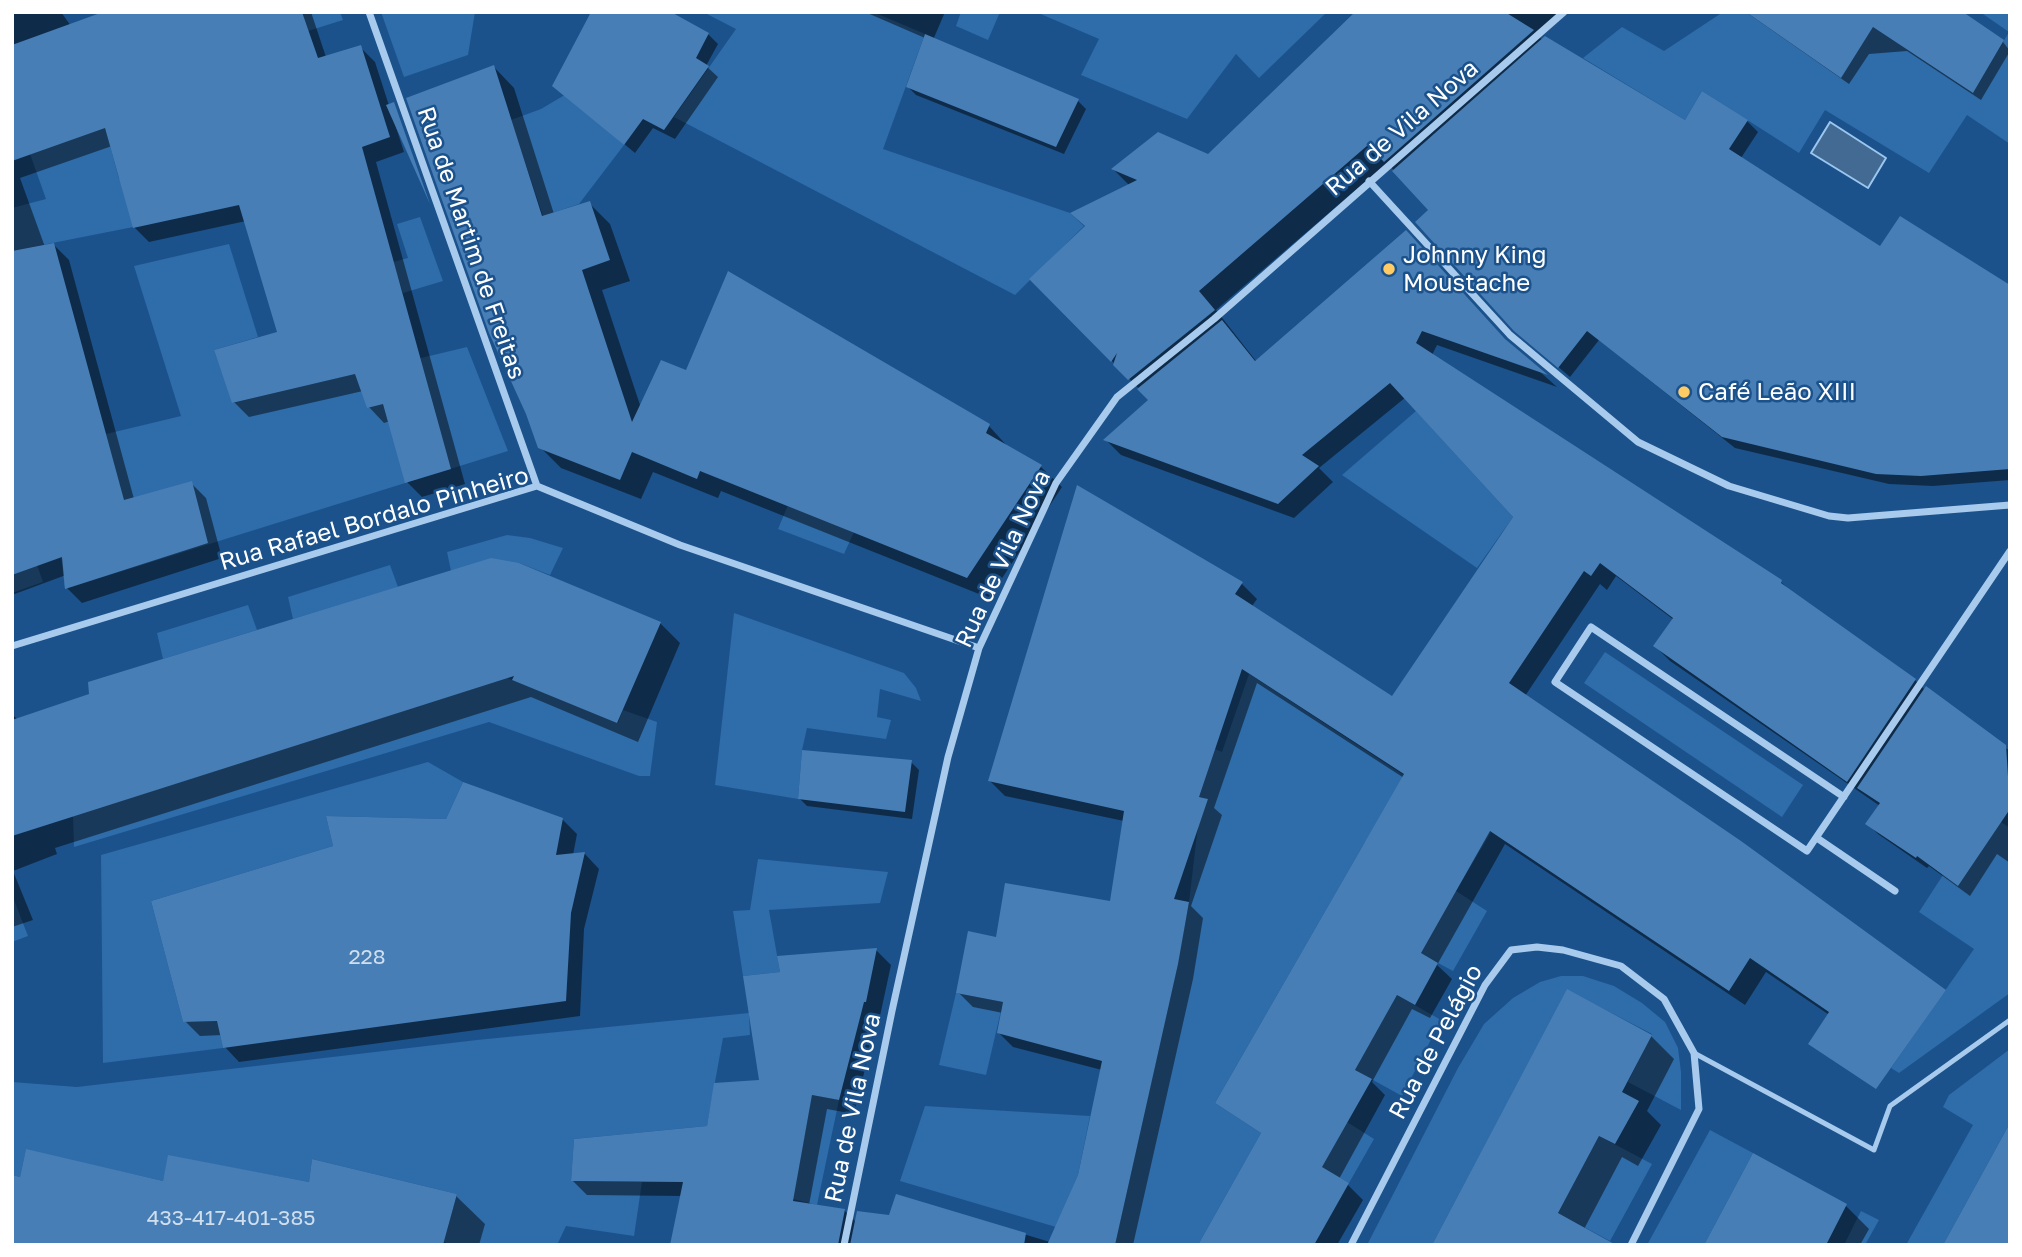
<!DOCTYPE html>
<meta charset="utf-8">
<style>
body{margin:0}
#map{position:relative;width:2022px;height:1257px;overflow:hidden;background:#1b528c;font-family:"Golos Text",sans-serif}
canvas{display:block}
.frame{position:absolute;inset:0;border:14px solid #fff;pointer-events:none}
</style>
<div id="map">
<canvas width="2022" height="1257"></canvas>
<div class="frame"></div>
</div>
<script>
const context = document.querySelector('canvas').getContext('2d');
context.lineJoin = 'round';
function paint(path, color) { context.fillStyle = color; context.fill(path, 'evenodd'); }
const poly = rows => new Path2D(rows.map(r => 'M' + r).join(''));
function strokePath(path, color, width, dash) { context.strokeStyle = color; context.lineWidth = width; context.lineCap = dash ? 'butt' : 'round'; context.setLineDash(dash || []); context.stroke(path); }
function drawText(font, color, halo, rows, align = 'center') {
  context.font = font + ' "Golos Text",sans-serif'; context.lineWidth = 5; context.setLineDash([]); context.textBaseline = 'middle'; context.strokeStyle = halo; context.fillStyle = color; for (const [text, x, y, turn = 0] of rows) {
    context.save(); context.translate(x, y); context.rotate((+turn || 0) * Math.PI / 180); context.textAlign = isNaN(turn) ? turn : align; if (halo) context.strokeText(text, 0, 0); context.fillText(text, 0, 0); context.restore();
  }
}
paint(poly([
 [302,12,340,12,343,20,308,31],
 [381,12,475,12,468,55,404,77],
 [703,12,873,12,925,34,883,149,1070,213,1084,226,1015,295,674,117,736,29],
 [961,12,1000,12,988,40,956,26],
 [1036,12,1327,12,1259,78,1236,54,1187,119,1081,75,1099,39],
 [1723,12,1746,12,1841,77,1873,27,1973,93,2009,32,1980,12,2010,12,2010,144,1967,115,1929,173,1825,110,1799,153,1702,91,1685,120,1583,58,1622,27,1664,51],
 [590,80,615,137,624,145,579,204,543,216,511,120,541,109],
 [100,109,119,179,200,187,204,213,12,251,12,208,46,199,30,154],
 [420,217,443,281,403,293,393,262,408,258,397,224],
 [229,244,258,337,214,350,233,403,467,347,508,451,65,589,48,448,181,416,134,266],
 [1416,411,1513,517,1477,568,1342,475],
 [788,505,854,532,844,554,778,529],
 [507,535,530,538,563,548,550,575,519,563,451,571,447,552],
 [37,565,43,582,12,593,12,575],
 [390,565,398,587,293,619,288,597],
 [248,605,257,630,163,659,157,633],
 [734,613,904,673,916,688,921,701,880,689,877,717,891,720,886,739,807,728,802,750,798,799,715,785],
 [1605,652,1803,785,1782,817,1584,683],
 [1249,674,1491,832,1456,891,1487,911,1453,971,1438,963,1421,953,1365,842,1215,1103,1261,1133,1198,1245,1115,1245,1176,972,1189,902,1198,826,1208,799,1171,790,1215,749,1222,752],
 [507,678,618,723,623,710,657,722,650,776,639,776,489,722,74,847,71,752,101,807],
 [428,762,463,782,446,819,326,816,333,846,151,901,183,1022,217,1021,223,1048,103,1063,101,855],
 [2001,822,2010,828,2010,993,1899,1073,1891,1068,1974,949,1919,912,1943,875,1957,885],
 [758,859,888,872,880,903,769,910,780,972,743,976,733,911,750,910],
 [14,900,28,936,12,942,12,901],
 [1561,976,1583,976,1614,986,1642,1003,1665,1022,1678,1048,1681,1072,1681,1110,1628,1082,1652,1034,1567,990,1432,1245,1367,1245,1458,1068,1484,1024,1513,998,1540,982],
 [956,993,1003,1002,986,1075,939,1065],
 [1397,995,1441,1020,1402,1096,1355,1070],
 [749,1013,750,1035,723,1038,707,1126,574,1139,571,1181,642,1182,634,1236,566,1226,557,1245,450,1245,444,1242,457,1194,312,1159,309,1182,169,1156,163,1181,26,1150,20,1177,12,1175,12,1082,77,1087,477,1040],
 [2010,1049,2010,1123,1943,1245,1906,1245,1973,1125,1943,1107,1949,1095],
 [812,1095,839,1100,817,1205,793,1199],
 [925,1106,1090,1116,1078,1175,1056,1227,900,1181],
 [1331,1112,1374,1139,1349,1183,1306,1158],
 [1710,1130,1753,1153,1704,1245,1647,1245],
 [1599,1136,1652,1164,1610,1241,1558,1213],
 [1861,1211,1879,1220,1865,1245,1844,1245]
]), '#2e6caa');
const water = poly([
 [1830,122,1886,158,1868,188,1811,153,1830,122]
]);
paint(water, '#426a93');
strokePath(water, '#9ac6ef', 2);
paint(poly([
 [12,12,61,12,71,26,109,12,311,12,326,57,360,47,375,62,404,152,376,162,465,484,422,497,407,482,390,421,384,423,369,407,363,391,249,417,234,402,279,333,246,221,149,242,134,227,112,146,20,178,45,247,54,245,69,260,134,499,191,483,206,498,222,558,82,603,67,588,66,575,12,595],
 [865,12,945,12,933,40,1078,101,1086,109,1064,154,916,95,908,87,925,38],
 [1356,12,1569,12,1540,38,1686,123,1747,121,1758,132,1741,158,1881,248,2010,287,2010,480,1933,486,1889,484,1735,448,1599,340,1570,377,1528,341,1431,210,1387,163,1216,310,1256,361,1405,232,1510,345,1557,387,1437,345,1432,355,1781,582,1794,594,1915,680,1925,690,2010,751,2010,863,1997,854,1970,896,1929,866,1927,868,1878,834,1867,823,1880,806,1670,661,1655,646,1674,620,1616,576,1607,590,1600,584,1525,696,1875,1046,1766,972,1745,1005,1505,844,1437,965,1452,979,1430,1018,1412,1009,1372,1082,1385,1095,1339,1179,1348,1185,1363,1200,1337,1245,1200,1245,1264,1132,1404,778,1257,683,1214,808,1222,815,1191,906,1203,918,1193,979,1133,1245,672,1245,682,1196,587,1195,572,1180,709,1128,761,1082,782,974,876,950,891,965,880,1016,878,1016,854,1114,827,1109,809,1205,844,1210,857,1223,891,1217,897,1196,1050,1242,1079,1176,1102,1070,1013,1047,998,1032,1003,1013,973,1007,958,992,998,939,1112,903,1124,821,1005,796,990,781,1078,488,1242,584,1257,599,1252,606,1393,698,1515,517,1406,397,1319,468,1333,482,1294,518,1121,455,1106,440,1150,400,1032,279,1086,227,1073,214,1130,186,1113,169,1208,156],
 [1746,12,1960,12,2003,42,2010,51,1981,100,1907,51,1869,54,1849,84],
 [708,34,718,44,706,66,718,77,675,139,653,128,635,153,554,86],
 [494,67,514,88,554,214,589,203,610,224,630,281,602,290,641,408,687,373,989,426,1009,448,1041,467,1062,487,989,598,721,491,718,498,653,472,641,499,561,468,540,447],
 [660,623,680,643,638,742,531,697,55,848,57,854,13,871,33,920,12,927,12,714,18,720],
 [911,762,919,770,912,819,807,806,799,798],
 [562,819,577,834,573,855,585,854,599,869,584,929,580,1016,239,1062,225,1047,222,1035,200,1036,185,1021,447,821],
 [1568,992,1651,1036,1674,1059,1647,1111,1661,1125,1638,1166,1622,1157,1582,1233,1434,1245],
 [164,1183,310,1184,456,1196,485,1224,479,1245,12,1245],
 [1846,1206,1869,1229,1860,1245,1706,1245]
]), '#0007');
paint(poly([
 [103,12,302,12,318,58,361,45,390,137,362,147,451,469,405,483,383,404,367,408,355,374,232,403,214,350,277,332,239,205,133,228,105,128,12,161,12,45],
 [591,12,671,12,709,33,696,58,709,66,664,130,643,119,624,145,552,86],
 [1355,12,1505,12,1534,30,1384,162,1368,145,1199,291,1215,310,1128,380,1113,365,1117,353,1111,362,1029,279,1085,226,1070,213,1137,180,1111,169,1158,132,1208,154],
 [1746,12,1963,12,2004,40,1973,93,1873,27,1841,78],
 [925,34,1079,99,1056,147,906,87],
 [1545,36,1685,120,1702,91,1748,120,1729,149,1880,246,1900,216,2010,285,2010,469,1921,476,1876,474,1722,437,1587,331,1558,368,1514,331,1415,222,1428,210,1392,171],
 [494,65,542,216,590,201,610,260,582,270,632,422,661,360,686,370,728,271,990,424,986,433,1042,465,967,578,700,471,697,479,632,452,620,480,538,448,526,414,489,333,406,98],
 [394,102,430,204,386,105],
 [1406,230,1505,339,1548,375,1422,331,1416,343,1782,580,1781,583,1916,679,1847,782,1653,646,1673,618,1600,563,1591,576,1584,571,1509,683,1741,841,1946,990,1876,1089,1808,1044,1829,1012,1750,958,1729,991,1490,831,1421,953,1438,963,1415,1005,1397,995,1355,1070,1372,1079,1322,1167,1349,1183,1314,1245,1198,1245,1261,1133,1215,1103,1404,774,1242,669,1199,797,1208,799,1174,899,1189,902,1178,964,1115,1245,1047,1245,1078,1175,1102,1061,997,1033,1003,1002,956,993,968,931,996,937,1005,883,1110,901,1124,811,988,781,1077,485,1243,582,1235,594,1392,696,1513,517,1390,383,1302,455,1319,466,1278,504,1103,440,1148,400,1137,389,1222,320,1255,361],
 [54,243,124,500,192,481,208,543,65,589,62,557,12,575,12,251],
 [491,558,519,563,661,622,617,723,512,680,514,676,12,836,12,720,89,694,88,682],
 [1926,686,2006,745,2010,809,1958,886,1917,856,1916,858,1865,824,1880,803,1857,788],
 [802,750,912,760,905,812,798,799],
 [463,782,563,818,556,855,585,852,571,913,566,1001,223,1048,217,1021,183,1022,151,901,333,846,326,816,446,819],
 [877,948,866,1002,864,1002,839,1100,812,1095,793,1201,845,1209,838,1245,670,1245,683,1182,571,1181,574,1139,707,1126,714,1083,759,1080,743,976,780,972,777,956],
 [1567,989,1652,1035,1622,1092,1639,1101,1615,1144,1599,1136,1558,1213,1616,1245,1432,1245],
 [2010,1123,2010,1245,1943,1245],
 [26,1149,163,1181,168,1155,309,1182,312,1159,457,1194,443,1245,12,1245,12,1175,20,1177],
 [1753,1153,1847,1204,1826,1245,1704,1245],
 [896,1194,1026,1233,1024,1245,850,1245,857,1211,889,1215]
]), '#487eb6');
strokePath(poly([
 [1694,1053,1874,1150,1890,1106,2010,1020]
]), '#a7caed', 5);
strokePath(poly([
 [369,12,537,486],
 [1369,181,1510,335,1638,442,1729,486,1829,516,1848,518,2010,505],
 [12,646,537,486,680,545,979,648],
 [1844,797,1591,627,1555,682,1807,851,2010,551],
 [1817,838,1895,891],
 [844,1245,892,1011,948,757,979,648,1056,483,1117,397,1214,319,1564,12],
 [1351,1245,1485,985,1511,950,1537,947,1563,950,1621,966,1664,999,1694,1053,1699,1109,1631,1245]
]), '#a7caed', 7);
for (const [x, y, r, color] of [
 [1389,269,7,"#fecb64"],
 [1684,392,7,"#fecb64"]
]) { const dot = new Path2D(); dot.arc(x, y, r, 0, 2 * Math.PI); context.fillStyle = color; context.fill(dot); strokePath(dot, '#1b528c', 2.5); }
drawText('21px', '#d1dfed', null, [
 ["228",367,957],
 ["433-417-401-385",231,1218]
]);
drawText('24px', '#fff', '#1b528c', [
 ["Rua de Vila Nova",1402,128,-41],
 ["Rua de Martim de Freitas",471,243,71],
 ["Rua Rafael Bordalo Pinheiro",374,519,-16],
 ["Rua de Vila Nova",1003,559,-65],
 ["Rua de Pelágio",1436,1042,-62],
 ["Rua de Vila Nova",853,1108,-78]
]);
drawText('24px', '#fff', '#1b528c', [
 ["Johnny King",1403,255],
 ["Moustache",1403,283],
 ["Café Leão XIII",1698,392]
], 'left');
</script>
